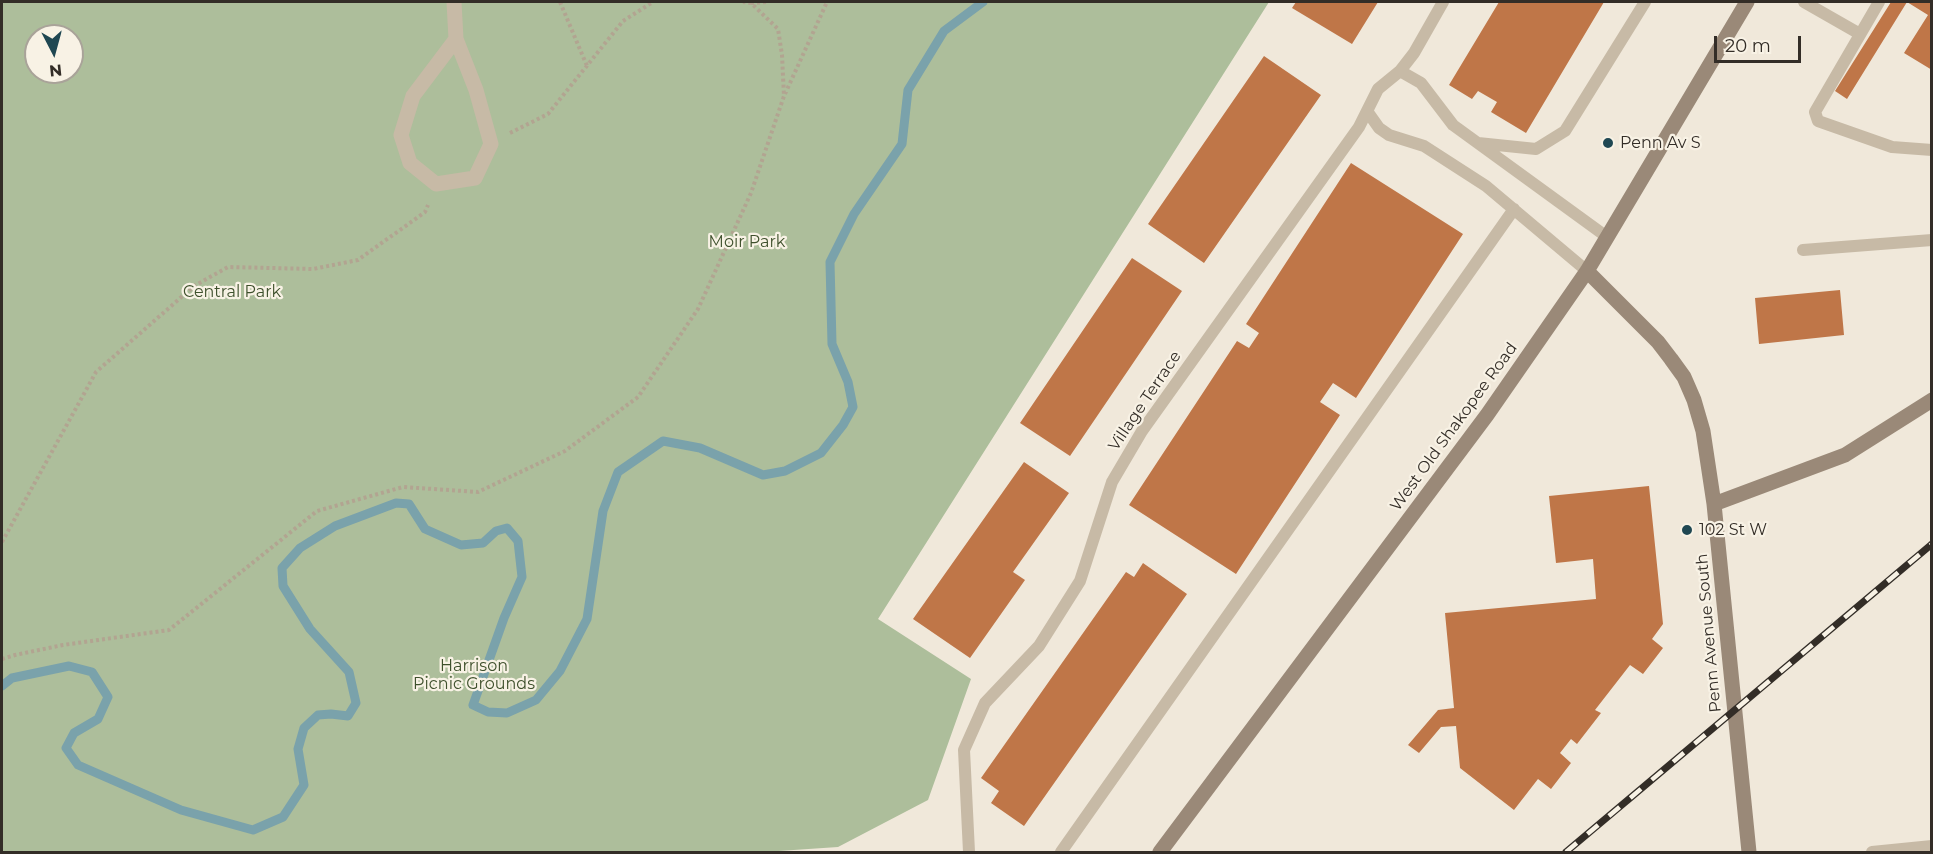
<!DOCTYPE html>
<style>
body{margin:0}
#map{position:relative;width:1933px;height:854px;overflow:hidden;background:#f0e8da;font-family:Montserrat,sans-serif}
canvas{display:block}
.frame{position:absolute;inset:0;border:3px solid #332d27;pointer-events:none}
.north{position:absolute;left:24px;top:24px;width:60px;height:60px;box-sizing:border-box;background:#f8f2e5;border:2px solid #a9a399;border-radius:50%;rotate:174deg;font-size:16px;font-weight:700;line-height:24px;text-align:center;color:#332d27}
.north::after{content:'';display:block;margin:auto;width:21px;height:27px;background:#1f4752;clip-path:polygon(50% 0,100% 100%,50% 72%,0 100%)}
.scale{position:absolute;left:1714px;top:36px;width:87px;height:27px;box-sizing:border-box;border:3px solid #332d27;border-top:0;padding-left:8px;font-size:18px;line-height:21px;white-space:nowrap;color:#332d27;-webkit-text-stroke:4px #f8f2e5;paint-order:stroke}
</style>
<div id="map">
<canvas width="1933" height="854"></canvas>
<div class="frame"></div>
<div class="north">N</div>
<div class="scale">20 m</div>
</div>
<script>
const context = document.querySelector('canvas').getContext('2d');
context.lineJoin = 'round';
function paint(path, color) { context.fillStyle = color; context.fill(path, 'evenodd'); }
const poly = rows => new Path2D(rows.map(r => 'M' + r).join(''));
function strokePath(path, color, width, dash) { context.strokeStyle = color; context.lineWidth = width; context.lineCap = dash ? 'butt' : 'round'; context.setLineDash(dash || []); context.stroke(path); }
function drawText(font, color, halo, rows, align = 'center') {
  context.font = font + ' Montserrat,sans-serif'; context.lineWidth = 4.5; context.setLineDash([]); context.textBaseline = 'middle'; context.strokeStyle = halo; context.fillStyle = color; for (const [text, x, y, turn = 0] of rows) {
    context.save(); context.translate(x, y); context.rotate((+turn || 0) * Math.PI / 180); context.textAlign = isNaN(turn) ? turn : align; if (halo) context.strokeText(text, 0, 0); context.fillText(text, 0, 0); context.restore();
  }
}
paint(poly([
 [2,2,1269,2,878,619,971,679,928,800,838,847,764,852,2,852],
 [36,36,72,36,72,72,36,72]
]), '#adbe9b');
strokePath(poly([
 [2,686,12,678,69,666,92,672,108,697,98,719,74,733,66,748,78,765,181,810,253,830,283,817,304,785,298,749,304,728,318,715,331,714,348,716,356,703,349,672,310,629,283,586,282,568,300,548,335,526,396,503,409,504,425,529,461,545,483,543,496,531,507,528,518,541,522,577,504,618,473,705,488,712,507,713,536,700,560,671,587,619,603,511,618,472,663,441,700,448,763,475,785,471,821,453,843,425,853,407,848,382,832,344,830,262,854,214,902,144,908,90,944,31,983,2]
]), '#7aa2ab', 9);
paint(poly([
 [1296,2,1378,2,1352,44,1292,8],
 [1499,2,1604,2,1526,133,1491,112,1497,102,1478,91,1472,99,1449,85],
 [1891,2,1932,2,1932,70,1904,53,1928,15,1907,2,1847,99,1835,91],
 [1264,56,1321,95,1204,263,1148,224],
 [1351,163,1463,234,1356,398,1333,383,1320,402,1340,415,1236,574,1129,505,1237,341,1249,348,1259,333,1246,324],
 [1132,258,1182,291,1070,456,1020,423],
 [1840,290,1844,335,1759,344,1755,298],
 [1024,462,1069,493,1013,572,1025,580,970,658,913,619],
 [1649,486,1663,624,1652,639,1663,648,1643,674,1630,665,1595,710,1601,713,1577,744,1571,739,1560,753,1571,763,1551,789,1538,779,1514,810,1460,768,1456,726,1441,727,1419,753,1408,745,1438,710,1454,708,1445,613,1596,599,1593,559,1556,563,1549,496],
 [1143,563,1187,594,1024,826,991,803,999,791,981,778,1126,572,1134,577]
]), '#bf7648');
strokePath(poly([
 [560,2,587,66],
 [751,3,768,2],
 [785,94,827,2],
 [510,133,548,114,623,21,653,2],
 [2,542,96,372,194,286,228,267,313,269,358,260,425,212,428,205],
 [2,659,15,655,63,645,169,630,317,511,403,487,478,492,565,451,638,397,698,309,751,193,784,96,782,55,778,29,751,3,743,2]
]), '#b2a491', 4, [3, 3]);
strokePath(poly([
 [1804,2,1860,34],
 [1879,2,1815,112,1818,121,1892,147,1932,150],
 [1400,71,1421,83,1453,125,1607,237],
 [1367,111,1379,128,1389,135,1424,146,1486,186,1587,271],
 [1478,143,1536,149,1565,131,1645,2],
 [1803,250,1932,240],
 [969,852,964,750,985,703,1039,646,1080,581,1112,482,1142,431,1359,127,1378,89,1400,71,1414,53,1443,2],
 [1061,852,1514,209],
 [1872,852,1932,846]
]), '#c7baa6', 12);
strokePath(poly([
 [454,2,456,39,476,90,491,144,475,178,436,184,410,163,401,135,413,96,456,39]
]), '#c7baa6', 15);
strokePath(poly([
 [1587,271,1658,342,1671,359,1684,377,1694,400,1703,431,1714,504,1749,852],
 [1714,504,1845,455,1932,400],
 [1160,852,1487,415,1587,271,1747,2]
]), '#9a8978', 15);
const rail = poly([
 [1566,852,1932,544]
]);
strokePath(rail, '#332d27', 7);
strokePath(rail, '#f8f2e5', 4.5, [14]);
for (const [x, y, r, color] of [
 [1608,143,6,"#1f4752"],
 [1687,530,6,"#1f4752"]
]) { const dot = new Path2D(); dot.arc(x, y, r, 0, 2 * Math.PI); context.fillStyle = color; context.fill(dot); strokePath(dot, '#f8f2e5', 2); }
drawText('16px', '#332d27', '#f8f2e5', [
 ["Penn Av S",1620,143],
 ["102 St W",1699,530]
], 'left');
drawText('16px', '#3e502c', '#f8f2e5', [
 ["Moir Park",747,242],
 ["Central Park",232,292],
 ["Harrison",474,666],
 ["Picnic Grounds",474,684]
]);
drawText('16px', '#332d27', '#f8f2e5', [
 ["Village Terrace",1145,401,-56],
 ["West Old Shakopee Road",1454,427,-54],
 ["Penn Avenue South",1709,633,-95]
]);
</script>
